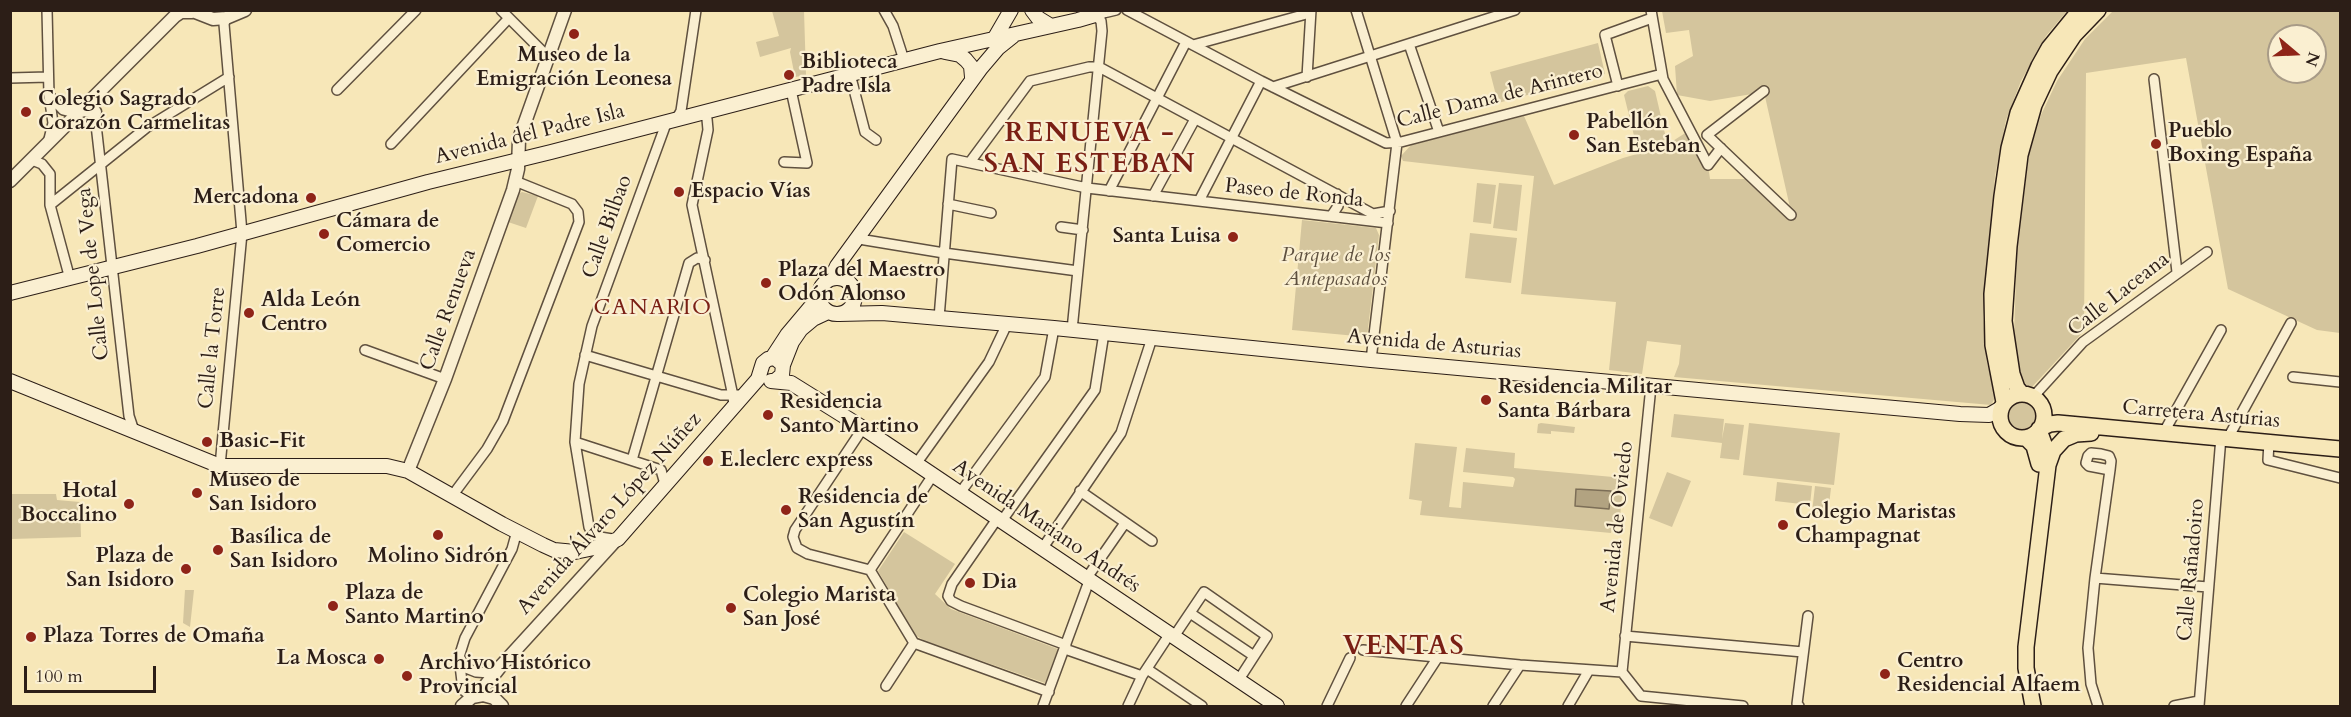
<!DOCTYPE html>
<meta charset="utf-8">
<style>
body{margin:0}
#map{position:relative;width:2351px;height:717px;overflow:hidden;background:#f7e7b8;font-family:Cardo,serif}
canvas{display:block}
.frame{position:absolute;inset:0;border:12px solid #2c1e17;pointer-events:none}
.north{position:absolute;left:2267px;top:24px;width:60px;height:60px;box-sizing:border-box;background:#faefd1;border:2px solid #a89b87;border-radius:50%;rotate:109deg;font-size:16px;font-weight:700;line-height:24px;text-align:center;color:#2c1e17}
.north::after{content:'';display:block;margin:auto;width:21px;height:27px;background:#8f2418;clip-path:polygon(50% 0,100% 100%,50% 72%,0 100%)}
.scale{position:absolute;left:24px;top:666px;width:132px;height:27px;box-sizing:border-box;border:3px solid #2c1e17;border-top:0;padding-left:8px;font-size:18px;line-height:21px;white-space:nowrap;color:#2c1e17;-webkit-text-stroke:4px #faefd1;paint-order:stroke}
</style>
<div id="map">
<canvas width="2351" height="717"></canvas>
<div class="frame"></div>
<div class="north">N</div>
<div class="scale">100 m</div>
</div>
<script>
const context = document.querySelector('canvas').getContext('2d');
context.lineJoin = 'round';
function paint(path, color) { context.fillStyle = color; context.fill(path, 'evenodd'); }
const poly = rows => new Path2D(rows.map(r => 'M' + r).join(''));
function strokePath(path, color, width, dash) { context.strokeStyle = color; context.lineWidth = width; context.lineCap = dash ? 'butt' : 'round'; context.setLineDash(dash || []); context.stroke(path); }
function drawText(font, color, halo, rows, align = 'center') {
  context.font = font + ' Cardo,serif'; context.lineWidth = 4.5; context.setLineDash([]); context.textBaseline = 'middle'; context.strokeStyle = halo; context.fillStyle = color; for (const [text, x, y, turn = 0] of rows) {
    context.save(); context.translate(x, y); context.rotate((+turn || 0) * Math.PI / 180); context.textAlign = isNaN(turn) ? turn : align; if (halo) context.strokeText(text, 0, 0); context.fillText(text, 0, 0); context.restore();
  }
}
paint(poly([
 [772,11,804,11,806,75,795,77,790,52,791,48,760,57,756,42,779,36],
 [1662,11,2067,11,2046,36,2021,81,2006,120,1995,176,1983,317,1987,363,1996,396,1991,405,1674,377,1679,364,1681,345,1647,341,1642,374,1609,370,1616,302,1521,294,1534,176,1403,161,1401,156,1411,145,1524,116,1554,185,1623,158,1665,146,1690,130,1708,165,1710,179,1753,179,1791,212,1764,92,1710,101,1677,95,1675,66,1693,56,1689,30,1666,33],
 [2113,11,2340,11,2340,333,2317,330,2228,289,2186,58,2086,73,2084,331,2032,387,2026,385,2021,377,2014,334,2017,250,2029,154,2041,115,2057,81,2085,39],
 [2279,36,2315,36,2315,72,2279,72],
 [1598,43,1605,74,1498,103,1490,72],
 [1648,86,1655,91,1666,138,1663,142,1644,148,1636,144,1624,95,1628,91],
 [1477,183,1496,185,1491,224,1473,222],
 [1499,183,1522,185,1517,231,1493,228],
 [522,192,538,196,526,228,508,222,518,194],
 [1302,220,1376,228,1379,235,1367,337,1292,330],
 [1470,233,1517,238,1511,283,1465,278],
 '2007 416a15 15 0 1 1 30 0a15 15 0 1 1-30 0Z',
 [1674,414,1724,419,1722,439,1725,423,1744,425,1739,460,1720,458,1722,443,1671,437],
 [1541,423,1575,427,1574,433,1551,431,1551,434,1537,433,1538,424],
 [1749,423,1840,433,1834,485,1743,475],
 [1415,443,1457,447,1449,507,1461,508,1463,482,1513,487,1515,479,1513,477,1463,472,1466,448,1515,453,1514,468,1624,478,1619,526,1612,525,1611,533,1420,515,1422,501,1409,499],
 [1667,472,1691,481,1672,527,1649,518],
 [1777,482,1812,486,1810,505,1775,501],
 [1815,486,1831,488,1828,514,1812,512],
 [11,494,56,494,57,500,80,502,81,537,11,539],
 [904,532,955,564,935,594,951,609,1058,649,1045,683,925,641,915,635,878,571],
 [185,590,194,590,190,627,183,623]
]), '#d4c59d');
const water = poly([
 [1576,489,1611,491,1609,509,1575,506,1576,489]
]);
paint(water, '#b2a381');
strokePath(water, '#7c6e57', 1.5);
const minor = poly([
 [47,10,49,95,53,123,49,139],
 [501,10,548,57],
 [884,10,893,26,904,60],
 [1127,10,1261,81,1386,143,1401,142,1662,74],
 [1356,10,1397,143,1371,360],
 [1651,10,1663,79,1708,165,1721,148],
 [1409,44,1439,132],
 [1193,45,1310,13],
 [850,74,865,132,876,140],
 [1307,77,1311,10],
 [10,78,48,77],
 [2154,79,2177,272],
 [1618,86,1605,35,1652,18],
 [1273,87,1515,10],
 [337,90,416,10],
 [1764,91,1707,135,1791,215],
 [49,95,63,110,71,112,79,105],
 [94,107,129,416,134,431],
 [702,112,707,119,708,130,692,205,733,396,734,407],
 [677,118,681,111,696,10],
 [391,144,509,18],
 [32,160,42,164,50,174,50,205,70,279],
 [784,162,807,163,791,90],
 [970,162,1030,81,1089,67,1099,67,1373,214,1390,211],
 [1109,191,1186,42],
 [1153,196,1195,119],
 [1199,201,1261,81],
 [948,204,991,213],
 [50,205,146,128,229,77],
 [1332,215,1338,206,1337,194],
 [1061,227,1083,230],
 [859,239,944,253,1078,271],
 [939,318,952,159,1087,188,1388,223],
 [1072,330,1102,31,1101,21,1095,15,1116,10],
 [365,350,445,379],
 [585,355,721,395,738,395],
 [2293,377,2340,382],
 [2033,397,2083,342,2207,252],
 [863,428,795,530,793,537,797,548,808,554,870,570,914,643],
 [2164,432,2221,330],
 [2228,438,2291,323],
 [575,442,661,470,665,484],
 [2269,442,2268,460,2340,478],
 [632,460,689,263,697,258,705,260],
 [916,464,989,362,1007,324],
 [220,466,242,233,224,24,226,18],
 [1080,491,1152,541],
 [960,493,1045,377,1054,328],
 [452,496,487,449,503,421,579,222,578,212,572,204,515,181],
 [997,519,952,584,948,596,951,601,961,606,1066,645],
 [1001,522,1095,390,1104,333],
 [612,539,594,536,589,527,575,442,579,384,592,326,667,121],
 [1042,549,1121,433,1152,338],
 [870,570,933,475],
 [2095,578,2208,587],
 [1086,579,1125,523],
 [1190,613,1254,656],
 [1625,636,1803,652],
 [1173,638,1204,592,1267,636,1238,681],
 [914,643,1049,692],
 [1065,649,1142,676],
 [1363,650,1520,665,1622,672],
 [460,658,466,668,476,672,490,673,499,669],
 [1147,669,1202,706],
 [1622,672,1651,386],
 [1622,672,1641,696,1743,706],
 [886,686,914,643],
 [472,697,463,690,459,657,465,638,512,549,517,531],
 [1043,706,1089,581],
 [1128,706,1142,676,1169,635],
 [1327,706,1350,658],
 [1406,706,1438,657],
 [1493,706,1520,665],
 [1568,706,1589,670],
 [1799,706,1797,704,1808,616],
 [2098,706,2091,684,2088,648,2095,578,2110,470,2111,461,2109,456,2101,454,2091,453,2088,456,2086,463,2089,466,2110,470],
 [2174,706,2199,701],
 [2199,706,2221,437]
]);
const tertiary = poly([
 [190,10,213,19,226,18,245,10],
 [77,112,85,110,95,112],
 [10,181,175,16,181,12,192,12],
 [408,471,445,379,513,190,518,169,519,139,565,10],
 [477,696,500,667,616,540],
 [462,706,472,697,483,695,494,698,502,706]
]);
const secondary = poly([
 [1032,10,1038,18,1051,26],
 [993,41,1011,10],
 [945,52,960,55,966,60,971,66,972,77],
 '819 296a18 18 0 1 1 36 0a18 18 0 1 1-36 0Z',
 [831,279,837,266,981,68,998,48,1013,36],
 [10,293,197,246,428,182,551,152,940,51,1078,20,1095,15,1103,10],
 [839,314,882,313,1054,328,1371,360,1960,414,1989,415,2001,408],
 [772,358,787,335,819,297],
 [783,365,792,342,801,329,813,319,828,312],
 [10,381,220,466,387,466,408,471,502,524,543,545,554,550,575,552,599,547,618,539,758,379,763,363,768,359,775,358,783,365,782,375,776,380],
 [771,381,791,383,863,428,1277,706]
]);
const primary = poly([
 '2000 416a22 22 0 1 1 44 0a22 22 0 1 1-44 0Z',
 [2022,394,2017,388,2012,374,2004,321,2009,246,2020,155,2034,105,2050,71,2074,35,2098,10],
 [2004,402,1993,345,1992,294,2002,196,2009,148,2018,113,2039,66,2049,48,2080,10],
 [2039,429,2050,424,2058,423,2340,449],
 [2026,438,2034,446,2039,464],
 [2048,465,2053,451,2064,439,2076,434,2091,433],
 [2033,706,2026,668,2026,647,2048,465,2048,455,2039,430]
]);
strokePath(minor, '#5f503f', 12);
strokePath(tertiary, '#5f503f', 15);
strokePath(secondary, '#2c1e17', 16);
strokePath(primary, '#2c1e17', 18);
strokePath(minor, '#faefd1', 9);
strokePath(tertiary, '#faefd1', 12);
strokePath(secondary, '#faefd1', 14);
strokePath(primary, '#f7e7b8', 15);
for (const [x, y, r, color] of [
 [574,34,6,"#8f2418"],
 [789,75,6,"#8f2418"],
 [26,112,6,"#8f2418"],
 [1574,135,6,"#8f2418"],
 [2156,144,6,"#8f2418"],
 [679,192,6,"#8f2418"],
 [311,198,6,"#8f2418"],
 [324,234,6,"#8f2418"],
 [1233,237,6,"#8f2418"],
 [766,283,6,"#8f2418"],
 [249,313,6,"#8f2418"],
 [1486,400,6,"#8f2418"],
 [768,415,6,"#8f2418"],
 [207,442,6,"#8f2418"],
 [708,461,6,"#8f2418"],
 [197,493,6,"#8f2418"],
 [129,504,6,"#8f2418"],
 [786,510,6,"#8f2418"],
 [1783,525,6,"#8f2418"],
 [438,535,6,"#8f2418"],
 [218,550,6,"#8f2418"],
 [186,569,6,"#8f2418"],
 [970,583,6,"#8f2418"],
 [333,606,6,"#8f2418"],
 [731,608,6,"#8f2418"],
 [31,637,6,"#8f2418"],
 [379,659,6,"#8f2418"],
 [1885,674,6,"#8f2418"],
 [407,676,6,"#8f2418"]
]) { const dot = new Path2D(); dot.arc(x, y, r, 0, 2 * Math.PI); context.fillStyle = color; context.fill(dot); strokePath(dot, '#faefd1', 2); }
drawText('bold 21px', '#2c1e17', '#faefd1', [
 ["Museo de la",574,56,"center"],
 ["Emigración Leonesa",574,80,"center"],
 ["Biblioteca",801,63],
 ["Padre Isla",801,87],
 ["Colegio Sagrado",38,100],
 ["Corazón Carmelitas",38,124],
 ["Pabellón",1586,123],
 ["San Esteban",1586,147],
 ["Pueblo",2168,132],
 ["Boxing España",2168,156],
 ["Espacio Vías",691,192],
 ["Mercadona",299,198,"right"],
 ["Cámara de",336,222],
 ["Comercio",336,246],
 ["Santa Luisa",1221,237,"right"],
 ["Plaza del Maestro",778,271],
 ["Odón Alonso",778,295],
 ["Alda León",261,301],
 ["Centro",261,325],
 ["Residencia Militar",1498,388],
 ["Santa Bárbara",1498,412],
 ["Residencia",780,403],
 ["Santo Martino",780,427],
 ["Basic-Fit",219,442],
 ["E.leclerc express",720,461],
 ["Museo de",209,481],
 ["San Isidoro",209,505],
 ["Hotal",117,492,"right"],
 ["Boccalino",117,516,"right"],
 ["Residencia de",798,498],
 ["San Agustín",798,522],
 ["Colegio Maristas",1795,513],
 ["Champagnat",1795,537],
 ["Basílica de",230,538],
 ["San Isidoro",230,562],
 ["Plaza de",174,557,"right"],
 ["San Isidoro",174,581,"right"],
 ["Molino Sidrón",438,557,"center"],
 ["Dia",982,583],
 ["Plaza de",345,594],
 ["Santo Martino",345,618],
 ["Colegio Marista",743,596],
 ["San José",743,620],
 ["Plaza Torres de Omaña",43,637],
 ["La Mosca",367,659,"right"],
 ["Centro",1897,662],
 ["Residencial Alfaem",1897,686],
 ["Archivo Histórico",419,664],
 ["Provincial",419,688]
], 'left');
drawText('21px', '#2c1e17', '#faefd1', [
 ["Calle Dama de Arintero",1500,97,-14],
 ["Avenida del Padre Isla",530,135,-14],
 ["Paseo de Ronda",1294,194,6],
 ["Calle Bilbao",608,227,-70],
 ["Calle Lope de Vega",94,274,-96],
 ["Calle Laceana",2119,295,-38],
 ["Calle Renueva",449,310,-70],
 ["Avenida de Asturias",1434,345,5],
 ["Calle la Torre",213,348,-84],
 ["Carretera Asturias",2201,415,5],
 ["Avenida Álvaro López Núñez",610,514,-48],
 ["Avenida Mariano Andrés",1046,527,34],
 ["Avenida de Oviedo",1618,527,-84],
 ["Calle Rañadoiro",2192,570,-85]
]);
drawText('italic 21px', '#5e503f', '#faefd1', [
 ["Parque de los",1336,256],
 ["Antepasados",1336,280]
]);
context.letterSpacing = '1.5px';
drawText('22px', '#7a1f14', '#faefd1', [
 ["CANARIO",653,309]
]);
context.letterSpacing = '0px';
context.letterSpacing = '1.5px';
drawText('bold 27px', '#7a1f14', '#faefd1', [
 ["RENUEVA -",1090,135],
 ["SAN ESTEBAN",1090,166],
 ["VENTAS",1404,648]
]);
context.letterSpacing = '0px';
</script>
